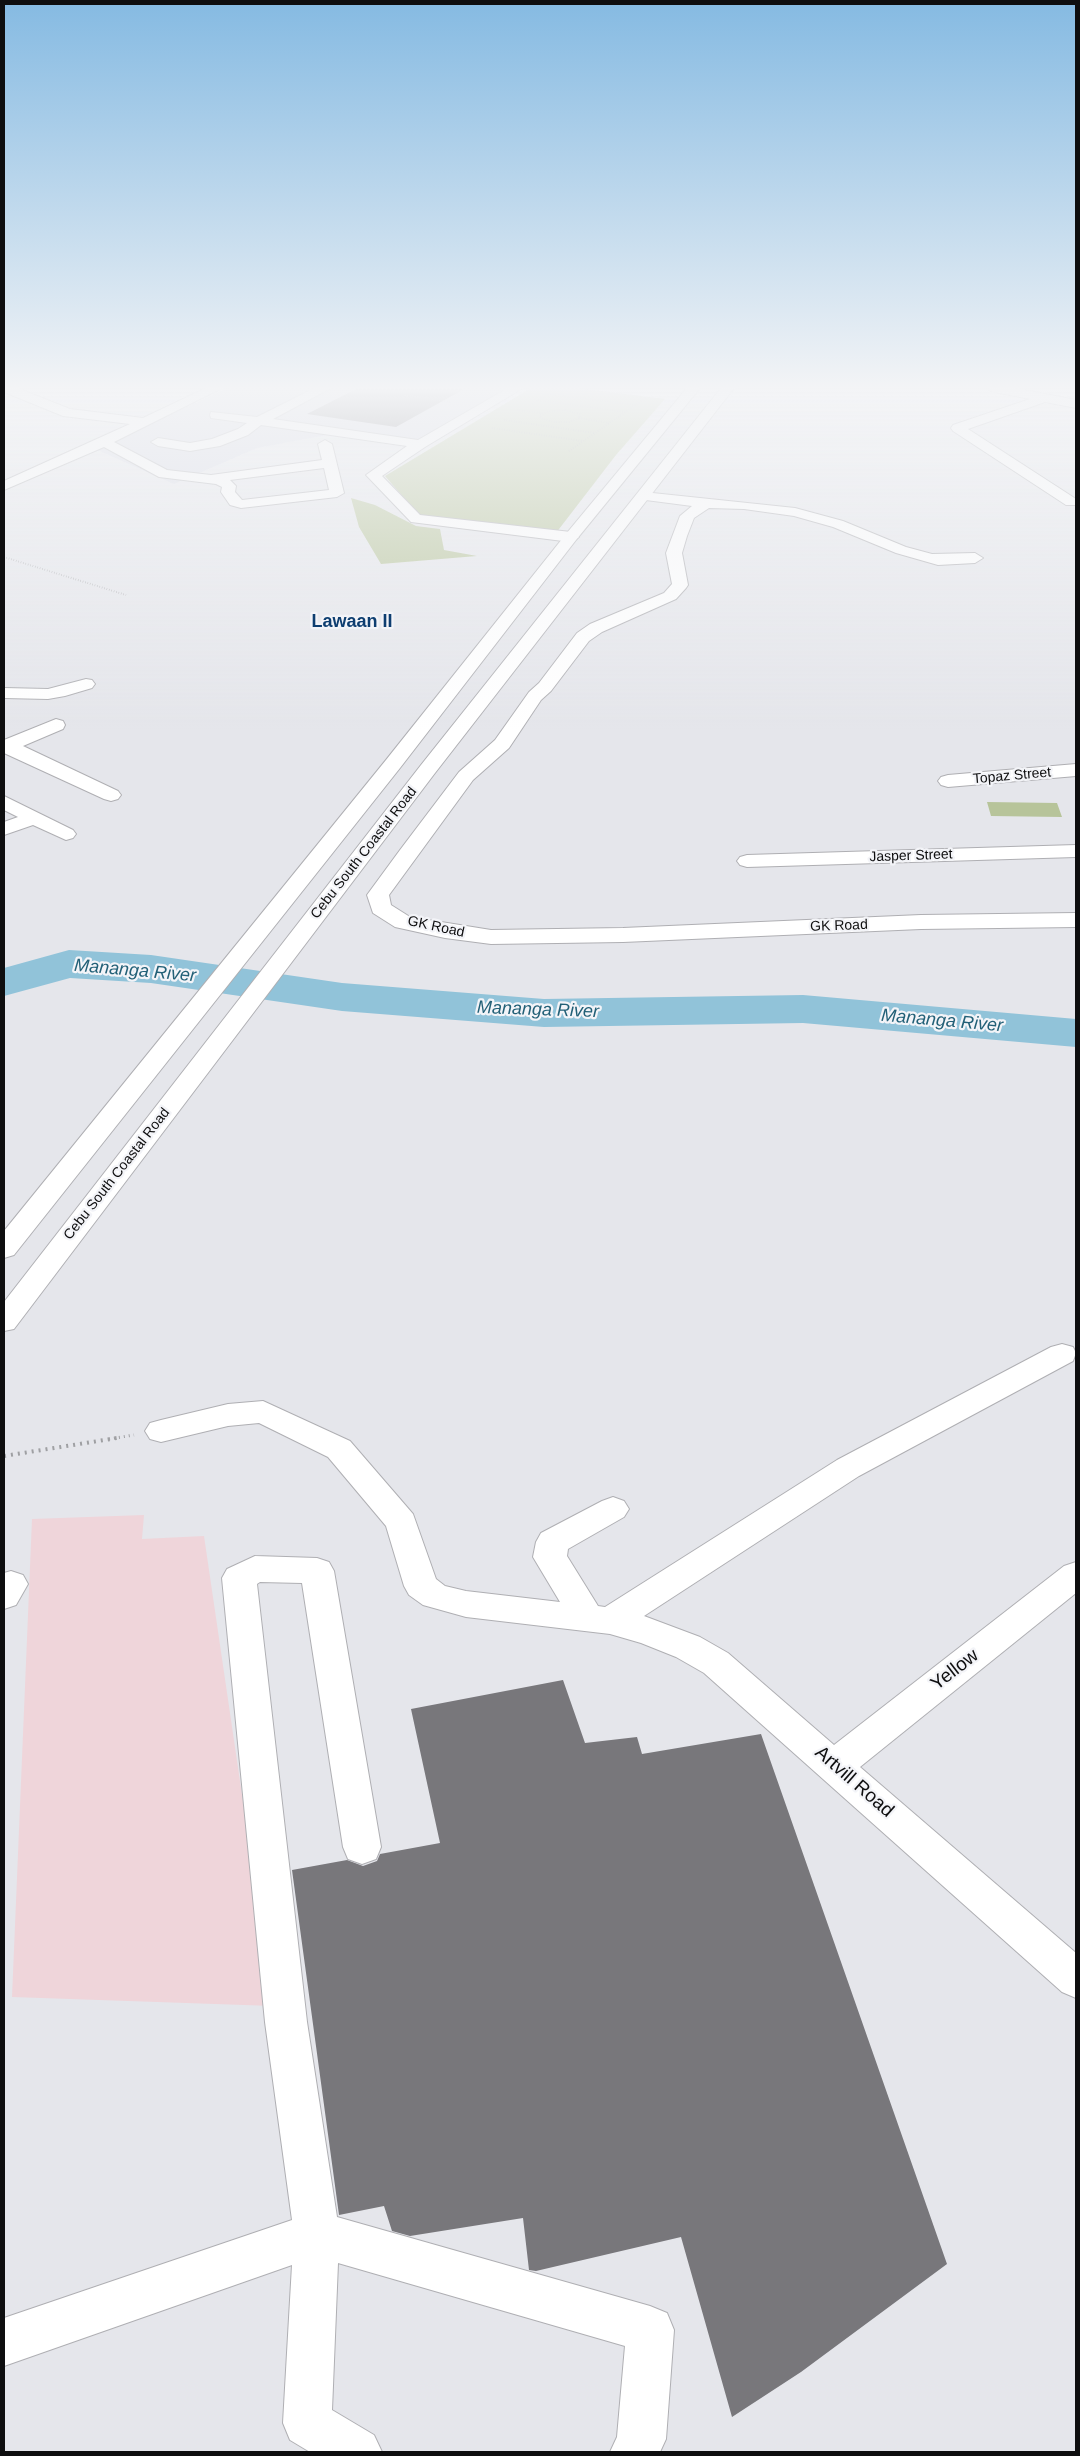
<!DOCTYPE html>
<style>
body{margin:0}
#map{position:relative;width:1080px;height:2456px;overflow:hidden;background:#e5e6eb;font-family:Helvetica,sans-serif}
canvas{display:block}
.frame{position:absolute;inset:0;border:5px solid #0e0e0f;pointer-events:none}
</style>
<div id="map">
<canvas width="1080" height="2456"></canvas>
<div class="frame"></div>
</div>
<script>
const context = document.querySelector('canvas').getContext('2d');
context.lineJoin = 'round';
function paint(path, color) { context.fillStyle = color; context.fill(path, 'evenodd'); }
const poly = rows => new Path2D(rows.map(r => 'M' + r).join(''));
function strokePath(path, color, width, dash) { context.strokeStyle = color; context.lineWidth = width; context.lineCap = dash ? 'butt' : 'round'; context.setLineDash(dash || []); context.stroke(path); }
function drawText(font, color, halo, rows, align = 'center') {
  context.font = font + ' Helvetica,sans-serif'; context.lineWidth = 4.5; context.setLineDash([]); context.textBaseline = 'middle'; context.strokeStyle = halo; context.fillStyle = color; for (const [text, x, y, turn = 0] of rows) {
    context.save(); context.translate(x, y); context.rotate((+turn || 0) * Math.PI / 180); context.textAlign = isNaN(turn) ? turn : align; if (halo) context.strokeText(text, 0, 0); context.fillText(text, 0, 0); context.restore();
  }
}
paint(poly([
 [228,388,511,388,410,446,333,434,257,448,174,484,95,449]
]), '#d7d9e5');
paint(poly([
 [144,1515,142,1539,204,1536,273,2006,12,1997,32,1519]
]), '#efd5da');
paint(poly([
 [531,388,577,388,665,399,616,455,556,533,421,518,385,476],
 [351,498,375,505,416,526,440,529,444,550,477,556,381,564,359,527],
 [987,802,1057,803,1062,817,991,816]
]), '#b7c49a');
paint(poly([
 [69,950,151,955,342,983,544,999,803,995,1076,1019,1076,1047,803,1023,544,1027,342,1011,151,983,70,978,4,996,4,968,69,950]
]), '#91c3d9');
paint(poly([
 [358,388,466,388,396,427,307,414],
 [563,1680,585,1743,637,1737,642,1754,761,1734,947,2264,801,2372,732,2417,681,2237,536,2271,529,2270,523,2218,410,2236,392,2231,384,2206,339,2215,292,1870,347,1860,363,1866,377,1861,380,1854,440,1843,411,1709]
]), '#78777b');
const minor = poly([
 [4,388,17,388,70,409,143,418,206,388,222,388,114,442,167,470,211,475,322,460,318,444,325,440,332,444,344,493,337,497,241,508,230,505,221,492,222,487,216,484,159,477,104,447,4,490,4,481,130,424,63,416,4,392,4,388],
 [324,468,329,490,242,500,235,492,236,486,230,480,324,468],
 [315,388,331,388,273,419,418,440,508,388,523,388,425,447,382,476,420,515,571,532,579,537,571,542,411,522,366,475,407,446,261,425,248,435,220,446,190,451,158,446,151,442,158,438,190,443,212,439,238,429,247,423,211,418,210,415,211,412,257,417,315,388],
 [988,388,1014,388,1076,400,1076,408,1045,402,968,429,1076,499,1076,505,1066,505,953,431,951,428,953,425,1030,399,990,391,988,388],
 [643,492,795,508,843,521,906,547,932,554,975,553,983,558,975,563,938,565,896,553,833,527,794,516,744,509,709,508,694,518,687,536,682,553,688,585,686,588,676,599,602,632,589,641,551,691,541,700,509,748,473,780,389,895,391,905,410,917,491,930,623,928,921,915,1076,913,1076,927,921,929,623,942,491,944,445,938,395,927,373,913,367,895,400,850,459,772,495,740,529,692,539,683,577,633,590,624,664,593,672,584,666,553,680,516,692,506,638,499,636,496,643,492],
 [86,679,92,680,95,684,92,688,65,696,48,699,4,698,4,688,48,689,86,679],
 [56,719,63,721,65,725,63,729,23,746,118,791,121,795,118,799,111,801,104,799,4,753,4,740,56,719],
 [1076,764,1076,776,948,787,941,785,938,781,941,777,948,775,1076,764],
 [4,796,73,830,76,834,73,838,66,840,33,825,4,835,4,822,18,817,4,810,4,796],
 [1076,845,1076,857,747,867,740,865,737,861,740,857,747,855,1076,845],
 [1062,1344,1073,1347,1076,1353,1073,1361,859,1476,644,1616,700,1637,728,1653,834,1745,1064,1566,1076,1562,1076,1593,860,1767,1076,1953,1076,1998,1062,1992,704,1673,676,1657,641,1643,610,1634,466,1617,423,1605,409,1595,404,1586,386,1526,328,1457,259,1423,228,1426,161,1442,150,1439,145,1431,150,1423,161,1420,228,1404,263,1401,350,1441,413,1514,436,1579,445,1586,466,1591,560,1602,533,1557,536,1542,541,1533,602,1501,613,1497,624,1501,629,1509,624,1517,568,1549,567,1556,598,1606,605,1607,837,1460,1051,1347,1062,1344],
 [255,1556,317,1558,329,1562,334,1571,381,1847,376,1859,362,1864,348,1859,343,1847,302,1583,260,1582,257,1584,307,2022,337,2217,650,2306,667,2313,674,2330,666,2439,660,2452,610,2452,617,2437,625,2346,338,2263,332,2410,374,2435,382,2452,310,2452,290,2440,283,2423,292,2265,4,2366,4,2318,292,2220,265,2022,222,1578,227,1569,255,1556],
 [11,1571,23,1575,28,1584,16,1605,4,1609,4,1573,11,1571]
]);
const highway = poly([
 [687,388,700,388,576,540,400,768,14,1255,4,1258,4,1231,386,760,566,534,687,388],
 [721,388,734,388,435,773,14,1329,4,1331,4,1302,421,765,721,388]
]);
strokePath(minor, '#afafb3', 2);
strokePath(highway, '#afafb3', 2);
strokePath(poly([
 [548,394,636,405],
 [405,395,451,402],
 [538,400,625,412],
 [530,405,557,388],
 [517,410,542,413],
 [565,410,580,414,579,418,569,422,553,422,541,418,540,415,549,411,565,410],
 [579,418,610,423],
 [504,420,595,433],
 [492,428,583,441],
 [569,451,647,397],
 [4,557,126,595]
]), '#9fa0a3', 2, [0.5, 2]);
strokePath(poly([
 [109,1439,134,1435]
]), '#9fa0a3', 3, [1, 4]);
strokePath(poly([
 [4,1456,117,1438]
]), '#9fa0a3', 4, [2, 5]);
paint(minor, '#fff');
paint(highway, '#fff');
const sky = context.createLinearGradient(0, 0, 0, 732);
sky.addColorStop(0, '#85bae2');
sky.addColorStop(0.53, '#f3f4f6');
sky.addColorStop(1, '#f3f4f600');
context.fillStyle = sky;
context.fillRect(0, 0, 1080, 732);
drawText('14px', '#0e0e0f', '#f3f4f8', [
 ["Topaz Street",1012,776,-5],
 ["Cebu South Coastal Road",364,853,-52],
 ["Jasper Street",911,856,-2],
 ["GK Road",839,926,-2],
 ["GK Road",436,927,12],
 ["Cebu South Coastal Road",117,1174,-52]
]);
drawText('bold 18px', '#0e3e70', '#f3f4f8', [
 ["Lawaan II",352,622]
]);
drawText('italic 18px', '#226077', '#f3f4f8', [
 ["Mananga River",135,971,5],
 ["Mananga River",538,1010,2],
 ["Mananga River",942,1021,5]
]);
drawText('19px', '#0e0e0f', '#f3f4f8', [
 ["Yellow",955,1670,-38],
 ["Artvill Road",854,1782,41]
]);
</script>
